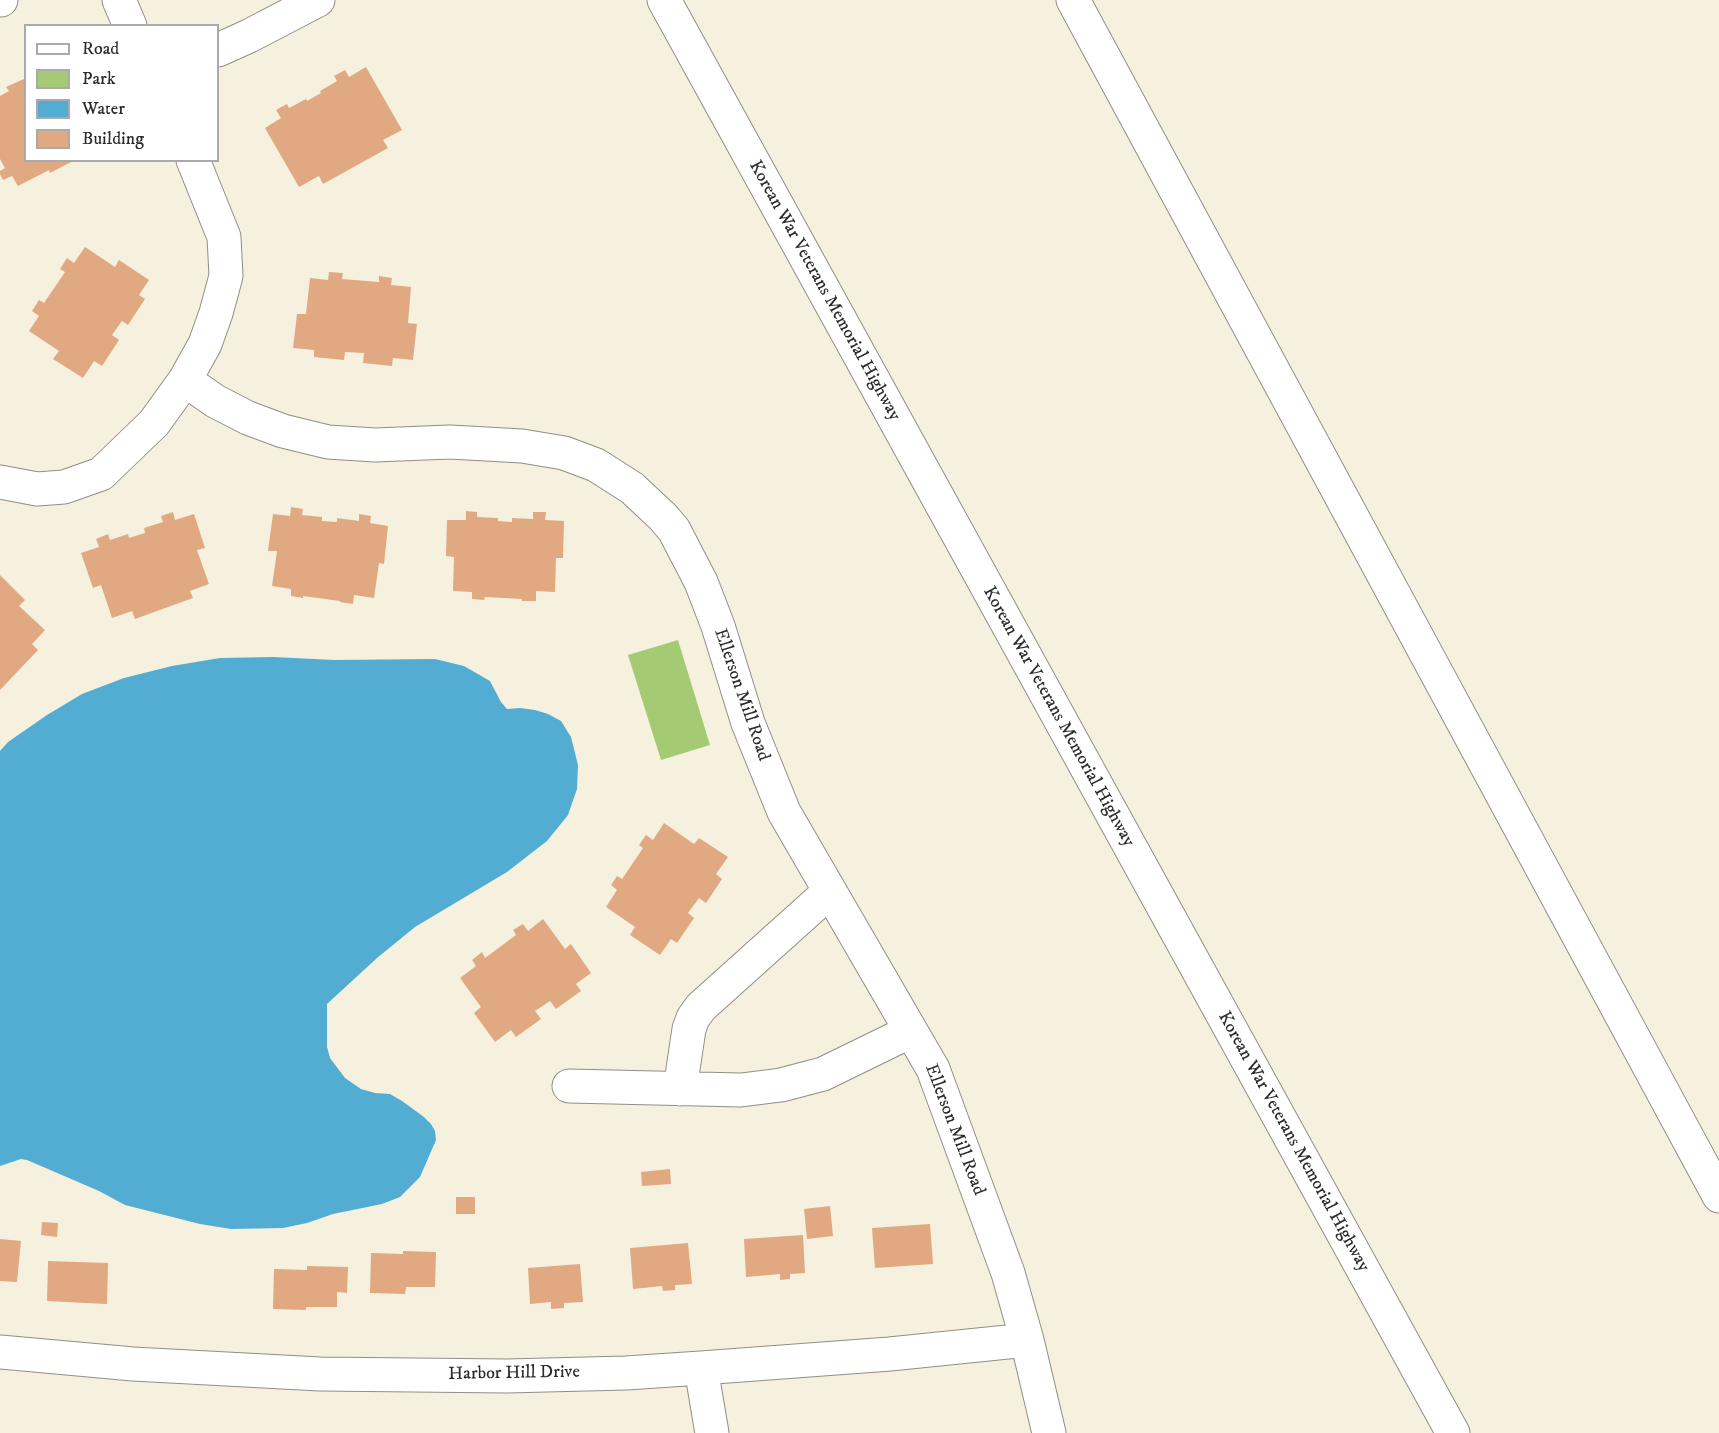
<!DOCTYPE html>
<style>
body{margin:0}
#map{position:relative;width:1719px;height:1433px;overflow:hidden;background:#f6f0df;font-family:"IM FELL DW Pica",serif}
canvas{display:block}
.legend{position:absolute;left:24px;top:24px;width:195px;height:138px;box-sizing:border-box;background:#fff;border:2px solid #aaa;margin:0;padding:8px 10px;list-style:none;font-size:18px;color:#2b2b2b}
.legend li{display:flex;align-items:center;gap:12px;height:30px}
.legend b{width:30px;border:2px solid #aaa}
</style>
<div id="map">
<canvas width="1719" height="1433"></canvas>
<ul class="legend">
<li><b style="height:8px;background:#fff"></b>Road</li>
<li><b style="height:16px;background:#a5ca74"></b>Park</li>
<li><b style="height:16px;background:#53acd1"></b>Water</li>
<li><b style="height:16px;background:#e0a981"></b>Building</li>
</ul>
</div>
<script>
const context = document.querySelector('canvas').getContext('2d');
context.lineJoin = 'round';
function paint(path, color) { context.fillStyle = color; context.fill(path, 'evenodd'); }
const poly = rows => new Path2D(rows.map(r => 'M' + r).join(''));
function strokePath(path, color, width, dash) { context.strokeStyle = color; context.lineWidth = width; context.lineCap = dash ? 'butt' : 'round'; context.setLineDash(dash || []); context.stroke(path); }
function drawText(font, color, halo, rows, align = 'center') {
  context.font = font + ' "IM FELL DW Pica",serif'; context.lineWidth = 6; context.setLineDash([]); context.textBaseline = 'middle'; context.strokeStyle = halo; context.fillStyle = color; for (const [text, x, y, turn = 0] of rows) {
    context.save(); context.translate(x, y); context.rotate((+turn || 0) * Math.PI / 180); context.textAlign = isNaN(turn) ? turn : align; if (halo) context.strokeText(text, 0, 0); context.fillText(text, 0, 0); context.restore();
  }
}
paint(poly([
 [678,640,710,745,661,760,628,655]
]), '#a5ca74');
paint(poly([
 [273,657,335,660,435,659,464,666,490,681,501,702,507,709,520,708,535,710,548,714,561,721,571,737,578,765,577,789,568,815,547,841,507,872,415,927,377,958,327,1004,327,1047,330,1058,345,1078,361,1089,375,1093,390,1094,402,1101,424,1117,431,1124,435,1131,436,1140,420,1177,400,1197,382,1204,333,1214,307,1223,283,1228,231,1229,200,1224,125,1205,99,1191,27,1160,21,1159,0,1166,0,751,8,742,47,715,82,694,124,678,172,666,220,658]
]), '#53acd1');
paint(poly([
 [366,67,402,130,383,140,388,148,323,184,319,176,299,187,265,128,281,118,276,110,287,104,289,108,306,99,307,101,321,93,320,91,337,81,334,76,345,70,349,77],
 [26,78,26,160,75,160,50,173,49,170,18,186,12,176,3,180,0,174,0,171,5,168,0,159,0,96,9,91,6,87],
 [85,247,115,267,119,260,149,280,139,295,145,299,128,325,122,321,112,335,119,340,102,366,94,361,83,378,53,359,59,351,29,331,39,316,32,311,39,300,44,303,65,272,60,269,67,258,74,263],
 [329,272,343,273,342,279,379,282,379,276,392,278,391,285,411,287,408,323,417,324,413,360,393,358,392,366,363,363,364,353,345,352,344,360,314,357,314,350,293,348,297,314,306,314,310,278,328,280],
 [291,507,303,509,302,515,322,517,322,521,337,522,337,518,359,521,359,514,371,516,370,523,388,526,384,564,379,563,374,598,354,595,353,604,340,602,340,601,303,596,303,598,291,596,291,589,272,586,277,551,268,551,273,514,290,516],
 [466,511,477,512,477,517,498,518,498,521,512,522,512,518,533,519,533,512,546,512,545,520,564,521,563,558,556,558,555,592,536,591,536,601,522,601,522,599,485,597,484,600,472,599,472,592,453,591,454,557,446,556,447,520,466,520],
 [173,512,175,520,194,514,205,548,197,550,209,584,190,591,193,598,135,619,132,611,112,618,101,585,93,588,81,553,99,547,96,539,108,534,110,540,128,534,129,538,145,533,144,528,163,522,161,516],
 [0,575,25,600,19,606,45,630,32,644,38,650,0,690],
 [664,823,694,844,699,838,728,857,716,874,722,879,706,903,699,898,688,913,694,918,677,943,671,939,660,955,630,935,635,927,606,907,617,890,611,885,617,876,622,879,643,848,639,845,646,835,653,840],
 [543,919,565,949,571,944,591,973,576,984,581,991,556,1009,550,1001,535,1011,541,1019,516,1037,511,1030,495,1042,474,1013,481,1007,460,978,476,966,472,960,482,952,485,958,516,935,513,930,523,924,528,931],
 [670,1169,671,1184,642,1186,641,1172],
 [456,1197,475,1197,475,1214,456,1214],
 [830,1206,833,1236,807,1239,804,1209],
 [42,1222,58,1223,57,1237,41,1235],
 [930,1224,933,1264,875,1268,872,1228],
 [803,1235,805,1273,790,1274,790,1279,780,1280,780,1274,746,1277,744,1239],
 [0,1239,21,1241,17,1282,0,1281],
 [688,1243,692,1284,675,1285,675,1290,663,1291,662,1286,633,1289,630,1248],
 [403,1251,436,1252,435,1287,406,1287,405,1294,370,1293,371,1253,403,1254],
 [48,1261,108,1263,107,1304,47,1301],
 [580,1264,583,1302,564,1303,564,1308,551,1309,551,1302,530,1304,528,1268],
 [307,1266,348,1267,347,1293,337,1292,337,1307,306,1307,306,1310,273,1309,274,1269,307,1270]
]), '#e0a981');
const minor = poly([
 [0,0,1,0],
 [119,0,130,26],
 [218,50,249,36,318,0],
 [185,380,215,401,248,418,283,431,328,442,375,445,450,442,522,446,564,453,596,465,632,488,663,517,674,530,701,582,718,626,748,723,784,812,933,1069,1008,1273,1027,1340,1049,1433],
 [0,482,37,489,64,487,101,474,154,423,185,380,205,344,216,313,226,276,224,237,193,160],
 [569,1086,741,1090,781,1085,823,1074,911,1031],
 [680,1089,689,1029,693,1018,701,1007,829,892],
 [0,1352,133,1364,320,1374,507,1376,626,1373,701,1368,890,1354,1027,1340],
 [701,1368,712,1433]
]);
const highway = poly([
 [664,0,1453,1433],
 [1073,0,1719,1196]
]);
strokePath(minor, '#908e85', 35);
strokePath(highway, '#908e85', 35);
strokePath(minor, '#fff', 33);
strokePath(highway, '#fff', 33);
drawText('18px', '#2b2b2b', '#fff', [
 ["Korean War Veterans Memorial Highway",824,291,61],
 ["Ellerson Mill Road",741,695,71],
 ["Korean War Veterans Memorial Highway",1058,717,61],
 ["Ellerson Mill Road",954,1130,69],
 ["Korean War Veterans Memorial Highway",1293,1142,61],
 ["Harbor Hill Drive",514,1374,-1]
]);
</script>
